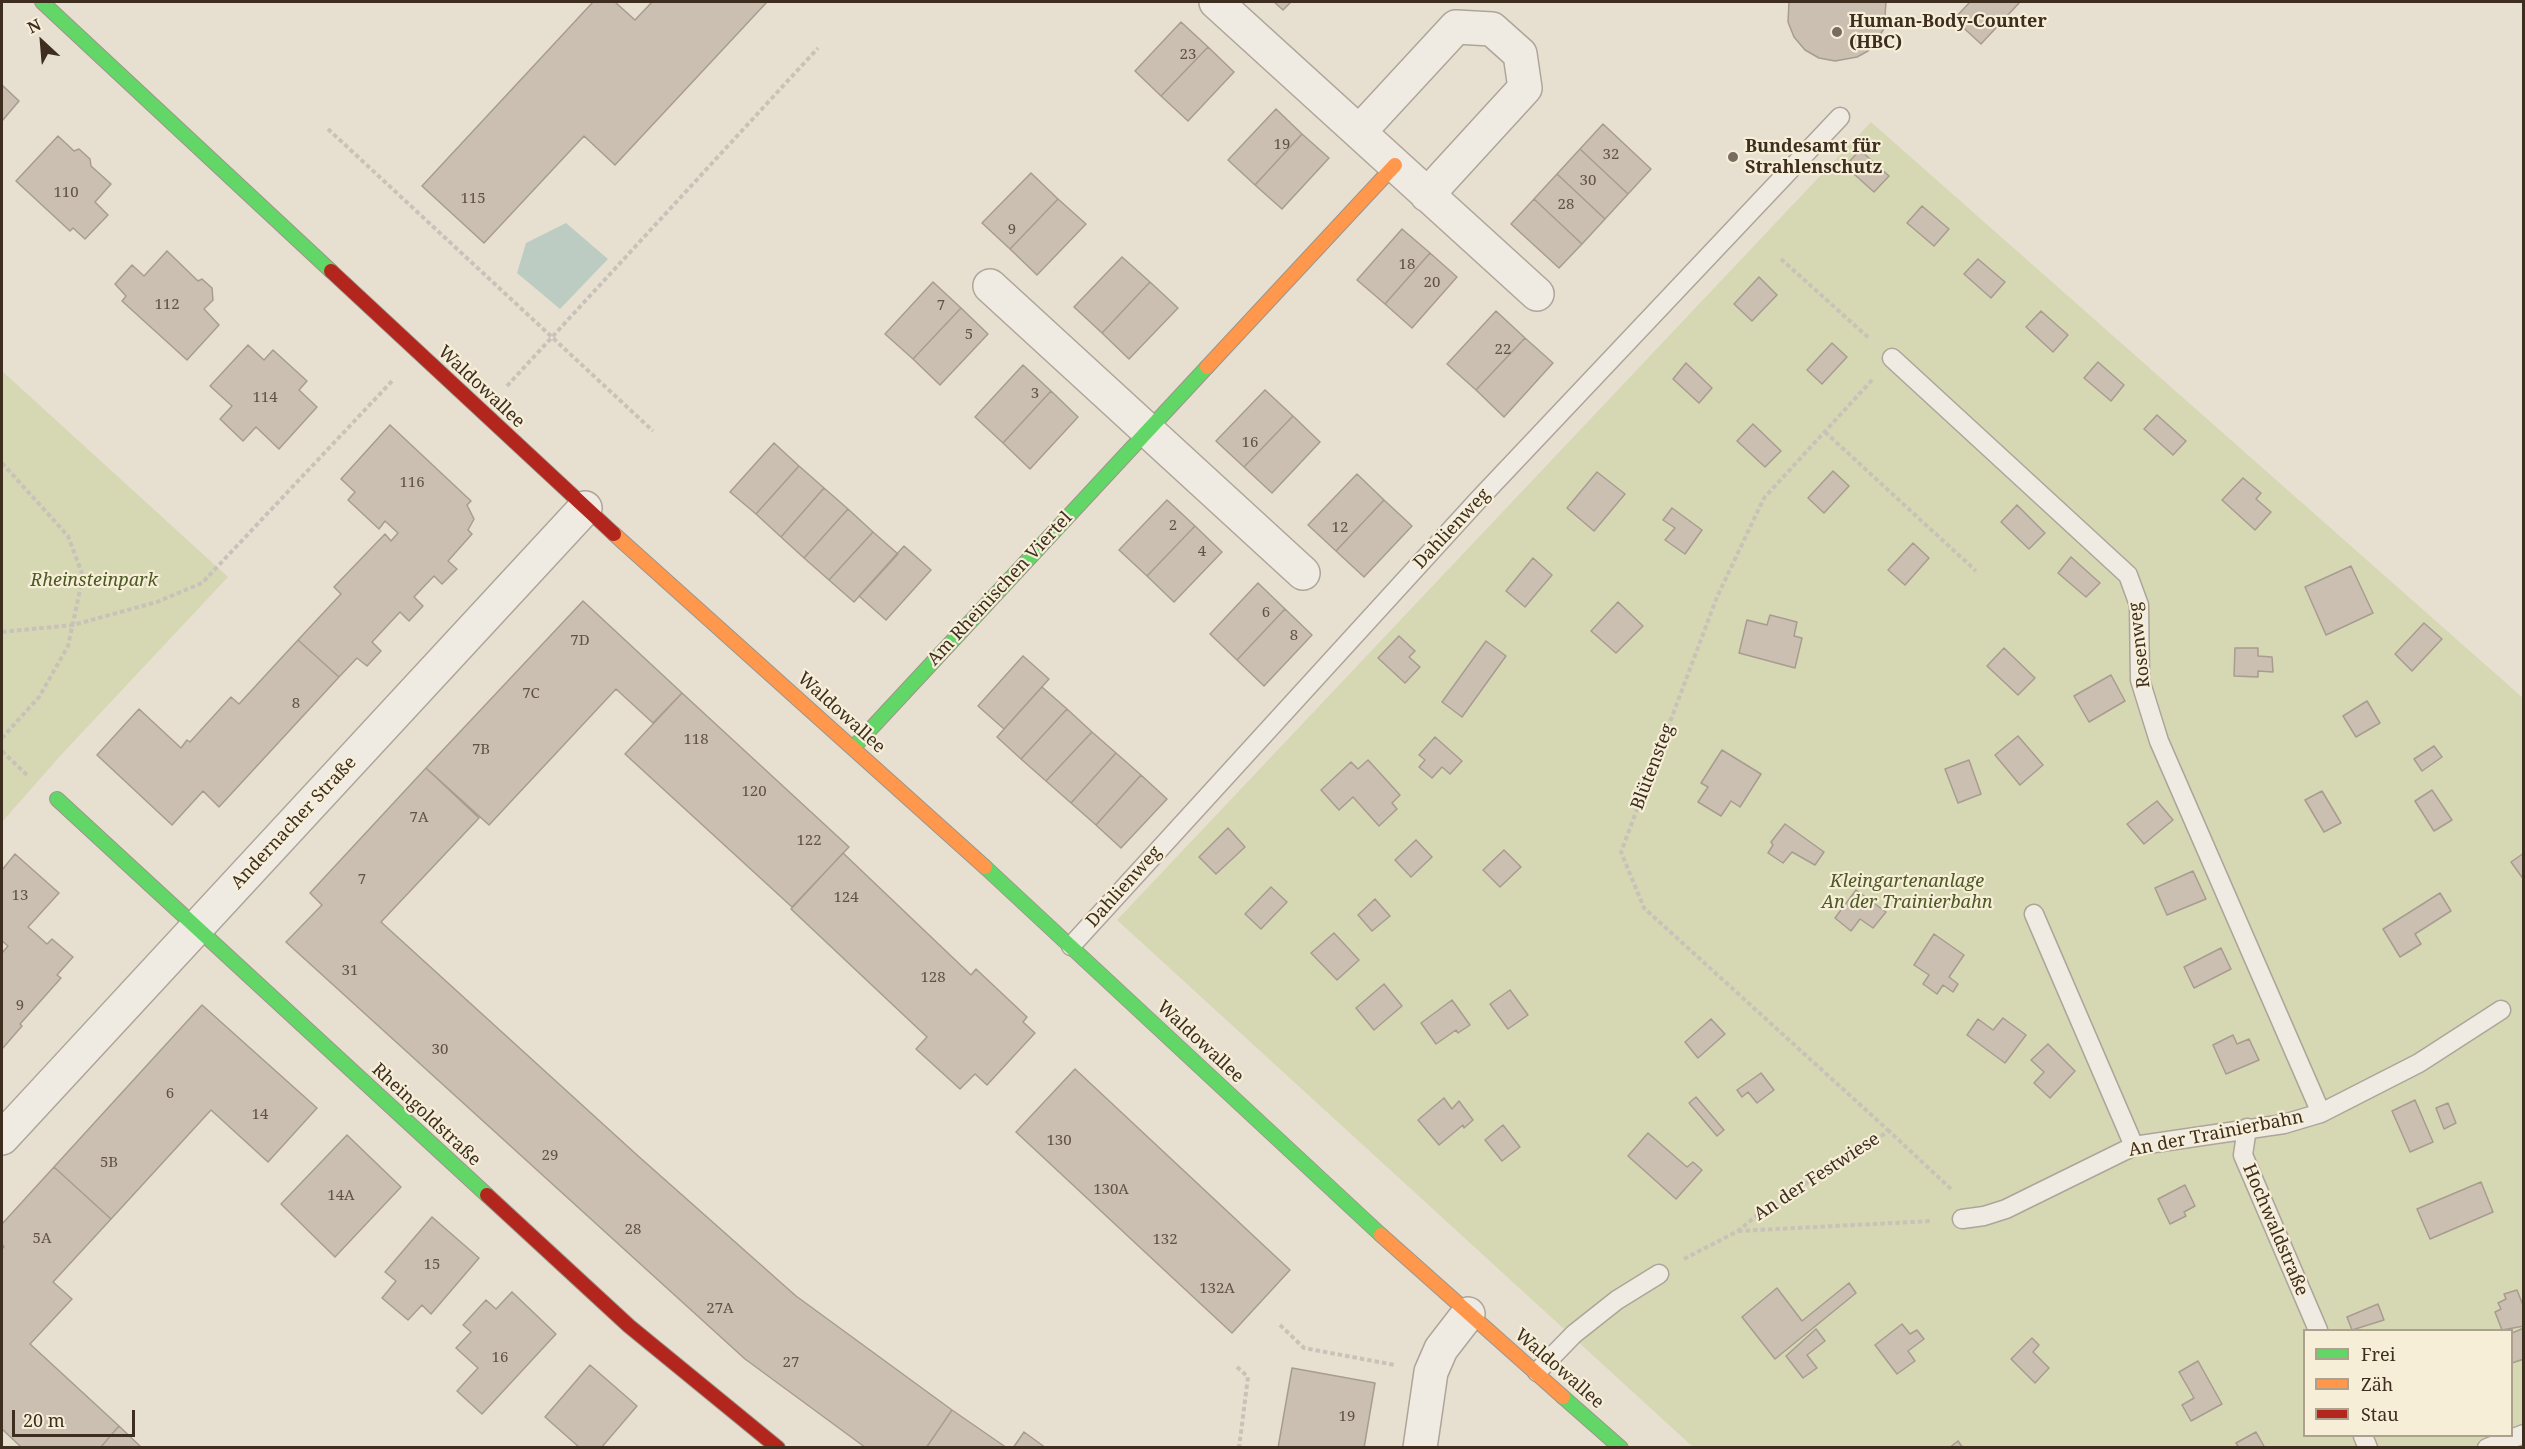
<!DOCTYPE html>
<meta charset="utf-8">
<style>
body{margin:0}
#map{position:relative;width:2525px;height:1449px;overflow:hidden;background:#e7e0d1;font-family:"Noto Serif",serif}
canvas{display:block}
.frame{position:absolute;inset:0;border:3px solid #3d2e20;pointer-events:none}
.legend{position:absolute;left:2303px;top:1329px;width:210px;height:108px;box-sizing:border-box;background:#f7eed8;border:2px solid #ada18e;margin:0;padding:8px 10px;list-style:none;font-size:18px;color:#3d2e20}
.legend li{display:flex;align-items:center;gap:12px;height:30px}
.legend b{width:30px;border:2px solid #ada18e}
.north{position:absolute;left:12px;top:12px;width:60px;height:60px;-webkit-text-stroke:4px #f7eed8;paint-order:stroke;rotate:334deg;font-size:16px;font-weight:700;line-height:24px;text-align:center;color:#3d2e20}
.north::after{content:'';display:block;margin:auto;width:21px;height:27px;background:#3d2e20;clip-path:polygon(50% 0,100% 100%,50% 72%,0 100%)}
.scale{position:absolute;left:12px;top:1410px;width:123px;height:27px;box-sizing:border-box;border:3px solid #3d2e20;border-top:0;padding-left:8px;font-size:18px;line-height:21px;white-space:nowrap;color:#3d2e20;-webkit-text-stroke:4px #f7eed8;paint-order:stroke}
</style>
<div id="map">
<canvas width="2525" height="1449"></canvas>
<div class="frame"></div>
<ul class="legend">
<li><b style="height:8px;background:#63d668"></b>Frei</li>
<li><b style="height:8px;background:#ff974d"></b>Zäh</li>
<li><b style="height:8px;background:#b3261e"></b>Stau</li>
</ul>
<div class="north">N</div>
<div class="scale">20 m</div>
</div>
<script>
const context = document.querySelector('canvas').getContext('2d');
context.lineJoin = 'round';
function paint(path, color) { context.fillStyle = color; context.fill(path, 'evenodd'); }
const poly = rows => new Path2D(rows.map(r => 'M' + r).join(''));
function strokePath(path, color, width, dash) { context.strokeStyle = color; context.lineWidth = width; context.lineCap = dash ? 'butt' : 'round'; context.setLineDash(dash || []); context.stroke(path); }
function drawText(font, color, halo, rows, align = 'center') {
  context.font = font + ' "Noto Serif",serif'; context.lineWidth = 4.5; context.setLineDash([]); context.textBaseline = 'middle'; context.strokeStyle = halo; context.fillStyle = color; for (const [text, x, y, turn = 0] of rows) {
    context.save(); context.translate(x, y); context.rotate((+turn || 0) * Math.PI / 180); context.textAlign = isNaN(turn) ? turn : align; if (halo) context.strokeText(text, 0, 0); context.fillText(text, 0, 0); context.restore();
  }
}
paint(poly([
 [1871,122,2523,698,2523,1447,1693,1447,1117,920],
 [2304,1330,2512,1330,2512,1436,2304,1436],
 [2,371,228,577,61,755,2,822]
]), '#d6d7b3');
paint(poly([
 [566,223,608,259,560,309,517,273,526,243]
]), '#bcccc2');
const building = poly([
 [593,2,615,2,635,20,652,2,767,2,615,165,584,136,484,243,422,186,593,2],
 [1274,2,1291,2,1283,10,1274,2],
 [1789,2,1886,2,1884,29,1868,51,1857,57,1835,61,1819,58,1805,50,1794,37,1788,22,1789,2],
 [1970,2,2020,2,1981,44,1954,19,1970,2],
 [1181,22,1208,47,1161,96,1135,71,1181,22],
 [1208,47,1234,72,1188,121,1161,96,1208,47],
 [2,85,19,101,2,121,2,85],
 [1276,109,1302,134,1255,185,1228,160,1276,109],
 [1603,124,1651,169,1628,194,1580,149,1603,124],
 [1302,134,1329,158,1282,209,1255,185,1302,134],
 [58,136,74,151,79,149,90,159,91,166,111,184,95,202,108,215,85,239,73,228,70,231,16,181,58,136],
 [1580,149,1628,194,1605,219,1557,174,1580,149],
 [1860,150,1889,176,1874,192,1845,166,1860,150],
 [1031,173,1058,199,1010,249,982,223,1031,173],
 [1557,174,1605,219,1582,244,1534,199,1557,174],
 [1058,199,1086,224,1037,275,1010,249,1058,199],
 [1534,199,1582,244,1559,268,1511,224,1534,199],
 [1922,206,1949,229,1934,246,1907,223,1922,206],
 [1402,229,1430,253,1385,304,1357,280,1402,229],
 [167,251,198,281,202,279,212,288,213,300,204,309,219,325,187,360,122,301,126,296,115,284,132,265,144,276,167,251],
 [1430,253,1457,277,1412,328,1385,304,1430,253],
 [1122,257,1150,282,1102,333,1074,307,1122,257],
 [1978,259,2005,282,1991,298,1964,274,1978,259],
 [1759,277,1777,295,1752,321,1734,304,1759,277],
 [933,282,961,308,913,359,885,334,933,282],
 [1150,282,1178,308,1129,359,1102,333,1150,282],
 [961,308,988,334,940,385,913,359,961,308],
 [1496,311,1525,338,1476,390,1447,364,1496,311],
 [2041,311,2068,335,2053,352,2026,327,2041,311],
 [1525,338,1553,363,1504,417,1476,390,1525,338],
 [1832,343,1847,357,1822,384,1807,370,1832,343],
 [248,345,264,360,273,350,307,381,299,390,317,407,279,449,256,427,243,441,220,419,232,406,210,386,248,345],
 [2098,362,2124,385,2111,401,2084,378,2098,362],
 [1686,363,1712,388,1699,403,1673,379,1686,363],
 [1023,365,1051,391,1003,443,975,417,1023,365],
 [1265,390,1293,416,1244,467,1216,441,1265,390],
 [1051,391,1078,417,1030,469,1003,443,1051,391],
 [2157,415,2186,441,2173,455,2144,429,2157,415],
 [1293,416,1320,442,1272,493,1244,467,1293,416],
 [1753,424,1781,451,1765,467,1737,441,1753,424],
 [390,425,471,501,467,505,474,519,468,530,472,534,448,561,457,569,442,584,434,576,414,597,423,606,409,621,400,612,372,642,381,651,367,666,357,658,339,677,298,640,341,594,334,587,385,534,391,541,398,533,385,521,379,529,348,500,355,492,341,479,390,425],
 [774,443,799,466,756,514,730,492,774,443],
 [799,466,824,488,781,537,756,514,799,466],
 [1833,471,1849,486,1824,513,1808,498,1833,471],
 [1597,472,1625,494,1594,531,1567,508,1597,472],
 [1357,474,1384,500,1336,551,1308,525,1357,474],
 [2243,478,2261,493,2256,499,2271,512,2255,530,2222,500,2243,478],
 [824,488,848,509,804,558,781,537,824,488],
 [1167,500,1195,526,1147,576,1119,550,1167,500],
 [1384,500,1412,526,1364,577,1336,551,1384,500],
 [2017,505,2045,533,2029,549,2001,522,2017,505],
 [1672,508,1702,530,1685,554,1665,540,1675,528,1663,520,1672,508],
 [848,509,873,532,829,580,804,558,848,509],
 [1195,526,1222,552,1174,602,1147,576,1195,526],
 [873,532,898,554,854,602,829,580,873,532],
 [1913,543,1929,558,1905,585,1888,570,1913,543],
 [904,546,931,570,886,620,859,596,904,546],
 [2071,557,2100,583,2086,597,2058,573,2071,557],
 [1533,558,1552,575,1525,607,1506,591,1533,558],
 [2351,566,2373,613,2326,635,2305,587,2351,566],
 [1258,583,1285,609,1237,660,1210,634,1258,583],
 [583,601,682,693,653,723,616,689,489,825,426,768,583,601],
 [1618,602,1643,626,1616,653,1591,631,1618,602],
 [1285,609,1312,635,1264,686,1237,660,1285,609],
 [1770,615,1797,622,1794,636,1802,638,1795,668,1739,653,1747,620,1767,625,1770,615],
 [2424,623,2442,639,2412,671,2395,654,2424,623],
 [1399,636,1415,651,1409,657,1420,667,1405,683,1378,658,1399,636],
 [298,640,339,677,219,807,203,791,172,825,97,755,139,709,181,748,187,740,190,742,231,697,239,704,298,640],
 [1486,641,1506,656,1462,717,1442,702,1486,641],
 [2004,648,2035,678,2018,695,1987,666,2004,648],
 [2235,648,2258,648,2258,656,2272,657,2273,672,2258,671,2258,677,2234,676,2235,648],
 [1023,656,1049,679,1004,729,978,706,1023,656],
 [2111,675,2125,701,2089,722,2074,696,2111,675],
 [1042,687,1067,709,1021,759,997,737,1042,687],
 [682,693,849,847,792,907,625,754,682,693],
 [2367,701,2380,723,2356,737,2343,716,2367,701],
 [1067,709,1092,732,1046,781,1021,759,1067,709],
 [1092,732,1116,753,1071,803,1046,781,1092,732],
 [2018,736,2043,765,2020,785,1995,755,2018,736],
 [1435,737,1462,761,1450,774,1442,767,1432,778,1419,767,1425,760,1419,755,1435,737],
 [2434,746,2442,757,2422,771,2414,759,2434,746],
 [1722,750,1761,774,1740,807,1731,801,1721,816,1698,802,1708,787,1701,783,1722,750],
 [1116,753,1141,775,1096,825,1071,803,1116,753],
 [1368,760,1400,795,1392,803,1397,809,1379,826,1353,797,1339,810,1321,790,1351,762,1358,769,1368,760],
 [1969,760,1981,794,1958,803,1945,769,1969,760],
 [426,768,479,818,381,922,637,1155,796,1296,952,1410,926,1448,866,1448,745,1359,286,942,322,905,310,893,426,768],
 [1141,775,1167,799,1121,848,1096,825,1141,775],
 [2432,790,2452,820,2434,831,2415,801,2432,790],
 [2322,791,2341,823,2324,832,2305,800,2322,791],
 [2157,801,2173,820,2144,844,2127,824,2157,801],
 [1785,824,1824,852,1815,865,1792,852,1783,863,1768,853,1773,845,1771,842,1785,824],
 [1228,828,1245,847,1216,874,1199,857,1228,828],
 [1416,840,1432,857,1411,877,1395,860,1416,840],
 [1504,850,1521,867,1500,887,1483,870,1504,850],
 [843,853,971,975,976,969,1027,1017,1023,1022,1035,1033,987,1085,975,1074,960,1089,916,1049,927,1037,791,909,843,853],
 [2524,853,2524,880,2511,862,2524,853],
 [15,854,59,893,28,927,47,944,52,939,73,957,57,975,61,978,20,1024,22,1026,2,1049,2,953,8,946,2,941,2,870,15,854],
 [2193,871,2206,899,2167,915,2155,888,2193,871],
 [1271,887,1287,902,1261,929,1245,914,1271,887],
 [1856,890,1886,912,1873,928,1860,919,1851,931,1835,918,1856,890],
 [2440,893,2451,911,2415,934,2421,944,2400,957,2383,929,2440,893],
 [1375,899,1390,916,1372,931,1358,915,1375,899],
 [1334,933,1359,960,1337,980,1311,953,1334,933],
 [1934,934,1964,955,1949,977,1958,984,1953,992,1943,985,1937,994,1923,984,1929,975,1914,965,1934,934],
 [2221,948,2231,969,2194,988,2184,967,2221,948],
 [1384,984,1402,1006,1374,1030,1356,1008,1384,984],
 [1510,990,1528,1015,1508,1029,1490,1004,1510,990],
 [1452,1000,1470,1025,1458,1033,1456,1030,1436,1044,1421,1023,1452,1000],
 [202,1005,317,1108,268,1162,211,1110,111,1219,54,1167,202,1005],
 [2003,1018,2026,1035,2005,1063,1967,1035,1978,1019,1993,1030,2003,1018],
 [1711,1019,1725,1034,1698,1058,1685,1042,1711,1019],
 [2233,1035,2237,1044,2249,1039,2259,1060,2226,1074,2213,1045,2233,1035],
 [2048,1044,2075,1071,2050,1098,2034,1083,2044,1072,2031,1060,2048,1044],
 [1075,1069,1290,1270,1232,1333,1016,1132,1075,1069],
 [1761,1073,1774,1090,1757,1103,1748,1092,1742,1097,1737,1090,1761,1073],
 [1696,1097,1724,1130,1717,1136,1689,1103,1696,1097],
 [1444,1098,1452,1109,1459,1101,1473,1120,1464,1128,1463,1125,1439,1145,1418,1120,1444,1098],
 [2415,1100,2433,1142,2410,1152,2392,1111,2415,1100],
 [2448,1103,2456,1123,2444,1129,2436,1108,2448,1103],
 [1503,1125,1520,1147,1502,1161,1485,1140,1503,1125],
 [1648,1133,1687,1167,1693,1162,1702,1170,1676,1199,1628,1156,1648,1133],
 [347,1135,401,1187,335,1257,281,1204,347,1135],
 [54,1167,111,1219,53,1282,72,1299,30,1344,119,1426,100,1448,22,1448,2,1429,2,1249,4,1247,2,1244,2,1224,54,1167],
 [2481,1182,2493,1212,2430,1239,2417,1209,2481,1182],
 [2185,1185,2195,1206,2184,1212,2186,1216,2170,1224,2158,1199,2185,1185],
 [432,1217,479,1258,431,1314,422,1305,408,1320,382,1298,396,1281,385,1272,432,1217],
 [1849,1283,1856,1293,1775,1359,1742,1317,1777,1288,1802,1321,1849,1283],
 [2517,1290,2524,1308,2524,1326,2502,1330,2495,1312,2501,1309,2498,1303,2506,1299,2504,1294,2517,1290],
 [512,1292,556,1334,482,1414,457,1391,478,1368,456,1348,471,1332,463,1325,486,1300,496,1309,512,1292],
 [2378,1304,2384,1320,2352,1330,2347,1317,2378,1304],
 [1902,1324,1910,1334,1917,1330,1924,1339,1908,1351,1915,1361,1897,1374,1875,1345,1902,1324],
 [2524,1328,2524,1359,2512,1363,2512,1333,2524,1328],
 [1816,1329,1825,1341,1807,1355,1817,1368,1803,1378,1786,1356,1816,1329],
 [2032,1338,2039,1345,2033,1352,2049,1368,2035,1383,2011,1359,2032,1338],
 [2198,1361,2222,1404,2191,1421,2182,1405,2194,1398,2179,1372,2198,1361],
 [590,1365,637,1406,601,1448,580,1448,545,1417,590,1365],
 [1292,1368,1375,1383,1364,1448,1278,1448,1292,1368],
 [952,1410,1007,1448,926,1448,952,1410],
 [119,1426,142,1448,100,1448,119,1426],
 [1024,1432,1046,1448,1013,1448,1024,1432],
 [2256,1432,2265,1448,2239,1448,2236,1443,2256,1432],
 [1958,1441,1963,1448,1949,1448,1958,1441]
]);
paint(building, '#cbbfb2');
strokePath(building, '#a89c90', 1.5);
const lane = poly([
 [1892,358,2128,575,2139,605,2140,680,2159,741,2321,1113],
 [2034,914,2134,1146],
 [1071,946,1479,499,1840,117],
 [2247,1128,2243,1155,2318,1330],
 [1962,1219,1984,1216,2006,1209,2134,1146,2284,1124,2321,1113,2419,1063,2501,1010],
 [1537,1372,1574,1334,1617,1300,1659,1274],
 [2363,1436,2368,1448],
 [2487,1448,2524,1434]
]);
const street = poly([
 [1216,2,1537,294],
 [1359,132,1456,27,1492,29,1520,54,1525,88,1427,195],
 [990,286,1303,573],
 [2,1138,585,508],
 [1420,1448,1431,1372,1441,1349,1468,1314]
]);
const fast = poly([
 [42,2,331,271],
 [853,748,1207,367],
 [57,799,487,1195],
 [985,867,1381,1235],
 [1563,1397,1621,1448]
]);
const slow = poly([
 [1207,367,1395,165],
 [614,534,985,867],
 [1381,1235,1563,1397]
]);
const jam = poly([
 [331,271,614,534],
 [487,1195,629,1326,778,1448]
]);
strokePath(lane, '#ada599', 21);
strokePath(street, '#ada599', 36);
strokePath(fast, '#9c958a', 16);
strokePath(slow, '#9c958a', 16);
strokePath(jam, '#9c958a', 16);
strokePath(poly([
 [328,129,653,431],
 [1781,259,1870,339],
 [1872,380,1764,498,1717,597,1621,852,1644,908,1889,1131],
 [507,386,818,48],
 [1825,432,1976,571],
 [2,463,68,536,83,576,68,646,39,697,2,738],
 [2,632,73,625,157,602,202,583,393,380],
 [2,751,28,776],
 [1738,1231,1932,1221],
 [1684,1259,1738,1231,1762,1211,1889,1131,1952,1190],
 [1280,1325,1304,1348,1395,1365],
 [1237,1367,1248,1377,1239,1448]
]), '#c8c2b9', 4, [4.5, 3]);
strokePath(lane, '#efebe3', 18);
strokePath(street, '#efebe3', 33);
strokePath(fast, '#63d668', 14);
strokePath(slow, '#ff974d', 14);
strokePath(jam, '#b3261e', 14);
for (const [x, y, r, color] of [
 [1837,32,6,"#786c5e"],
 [1733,157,6,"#786c5e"]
]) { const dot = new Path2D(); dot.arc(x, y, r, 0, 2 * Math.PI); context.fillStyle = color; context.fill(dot); strokePath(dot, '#f7eed8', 2); }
drawText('15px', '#605244', null, [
 ["23",1188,55],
 ["19",1282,145],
 ["32",1611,155],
 ["30",1588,181],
 ["110",66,193],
 ["115",473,199],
 ["28",1566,205],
 ["9",1012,230],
 ["18",1407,265],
 ["20",1432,283],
 ["112",167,305],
 ["7",941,306],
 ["5",969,335],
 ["22",1503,350],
 ["3",1035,394],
 ["114",265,398],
 ["16",1250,443],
 ["116",412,483],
 ["2",1173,526],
 ["12",1340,528],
 ["4",1202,552],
 ["6",1266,613],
 ["8",1294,636],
 ["7D",580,641],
 ["7C",531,694],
 ["8",296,704],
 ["118",696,740],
 ["7B",481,750],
 ["120",754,792],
 ["7A",419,818],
 ["122",809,841],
 ["7",362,880],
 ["13",20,896],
 ["124",846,898],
 ["31",350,971],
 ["128",933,978],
 ["9",20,1006],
 ["30",440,1050],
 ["6",170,1094],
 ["14",260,1115],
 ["130",1059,1141],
 ["29",550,1156],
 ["5B",109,1163],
 ["130A",1111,1190],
 ["14A",341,1196],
 ["28",633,1230],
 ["5A",42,1239],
 ["132",1165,1240],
 ["15",432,1265],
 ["132A",1217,1289],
 ["27A",720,1309],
 ["16",500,1358],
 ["27",791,1363],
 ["19",1347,1417]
]);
drawText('bold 18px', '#3d2e20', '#f7eed8', [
 ["Human-Body-Counter",1849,22],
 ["(HBC)",1849,43],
 ["Bundesamt für",1745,147],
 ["Strahlenschutz",1745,168]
], 'left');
drawText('18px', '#3d2e20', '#f7eed8', [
 ["Waldowallee",481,387,43],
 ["Dahlienweg",1452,529,-47],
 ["Am Rheinischen Viertel",1000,589,-47],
 ["Rosenweg",2140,645,-96],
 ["Waldowallee",841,713,42],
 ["Blütensteg",1653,767,-69],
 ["Andernacher Straße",294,823,-47],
 ["Dahlienweg",1124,887,-48],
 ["Waldowallee",1200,1042,43],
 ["Rheingoldstraße",426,1115,43],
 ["An der Trainierbahn",2216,1134,-11],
 ["An der Festwiese",1817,1177,-33],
 ["Hochwaldstraße",2275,1230,67],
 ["Waldowallee",1559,1369,41]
]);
drawText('italic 18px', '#4d5a26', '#f7eed8', [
 ["Rheinsteinpark",94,581],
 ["Kleingartenanlage",1907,882],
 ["An der Trainierbahn",1907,903]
]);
</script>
